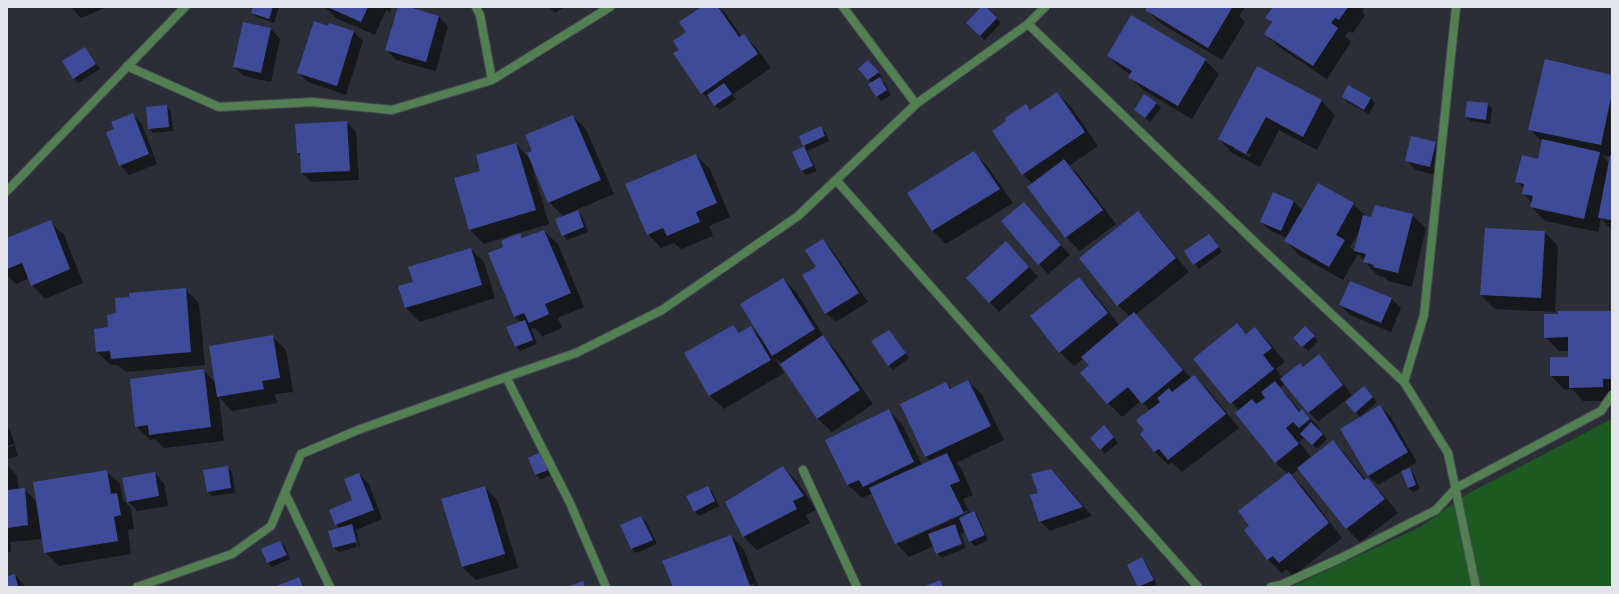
<!DOCTYPE html>
<style>
body{margin:0}
#map{position:relative;width:1619px;height:594px;overflow:hidden;background:#2b2e36;font-family:"Public Sans",sans-serif}
canvas{display:block}
.frame{position:absolute;inset:0;border:8px solid #e3e5eb;pointer-events:none}
</style>
<div id="map">
<canvas width="1619" height="594"></canvas>
<div class="frame"></div>
</div>
<script>
const context = document.querySelector('canvas').getContext('2d');
context.lineJoin = 'round';
function paint(path, color) { context.fillStyle = color; context.fill(path, 'evenodd'); }
const poly = rows => new Path2D(rows.map(r => 'M' + r).join(''));
function strokePath(path, color, width, dash) { context.strokeStyle = color; context.lineWidth = width; context.lineCap = dash ? 'butt' : 'round'; context.setLineDash(dash || []); context.stroke(path); }
paint(poly([
 [1612,419,1612,587,1291,587,1420,527,1469,493]
]), '#1d5a21');
paint(poly([
 [71,7,107,7,81,18],
 [254,7,279,7,274,23,257,17,252,13],
 [325,7,392,7,390,12,386,10,375,35,336,18],
 [399,7,405,7,439,17,448,26,436,71,396,60,387,50],
 [549,7,565,7,555,13],
 [703,7,719,7,726,14,742,37,744,35,757,49,771,68,732,95,736,99,720,110,702,93,680,50,688,33],
 [983,7,984,7,1001,23,985,40,967,23],
 [1148,7,1245,7,1239,16,1245,22,1222,60,1160,23,1146,9],
 [1274,7,1365,7,1362,12,1365,15,1353,33,1349,31,1345,36,1351,42,1327,79,1279,47,1265,34,1272,24,1267,18],
 [244,24,271,29,280,39,271,82,244,76,234,67],
 [328,27,354,32,363,41,346,95,308,82,298,73],
 [85,48,100,69,78,83,74,78],
 [1108,56,1205,60,1219,74,1192,119,1143,90,1130,77,1131,75,1122,69],
 [873,66,882,77,880,79,885,83,891,95,881,101,876,96,872,83,859,69],
 [1257,67,1322,101,1335,115,1317,150,1279,130,1260,167,1232,153,1219,139],
 [1234,147,1251,155,1250,157,1234,149],
 [1612,76,1612,230,1601,219,1598,232,1545,221,1531,207,1532,203,1523,193,1524,189,1516,181,1538,160,1542,142,1530,129],
 [1602,155,1611,157,1609,163],
 [1057,93,1071,107,1098,146,1069,166,1078,174,1116,224,1080,251,1066,237,1028,188,1033,184,1023,174,1008,121,1026,105,1031,110],
 [1343,97,1371,98,1375,103,1369,114,1347,102],
 [1156,103,1161,108,1150,122,1135,110],
 [1488,104,1492,108,1490,124,1471,121,1466,117],
 [167,106,171,111,173,131,153,133,149,128],
 [133,115,142,124,157,164,129,175,120,165,115,130],
 [573,116,586,129,614,194,576,210,582,216,588,232,567,240,563,235,564,217,549,202,533,165,532,166,549,224,519,233,524,239,544,231,558,244,584,307,558,318,562,328,543,336,535,328,531,329,537,344,520,351,516,347,508,328,521,322,515,317,504,247,518,235,518,233,484,244,470,230,455,179,481,171,516,144,530,159,533,152],
 [347,122,356,132,359,180,311,182,302,173,301,156,298,153],
 [820,127,825,132,829,141,807,151,817,171,806,175,802,171,793,153,806,147,804,145],
 [1412,137,1436,143,1445,152,1439,176,1416,170,1406,160],
 [974,153,987,166,1013,203,946,244,932,230],
 [696,155,710,169,730,217,709,226,713,236,681,249,674,243,661,248,648,234],
 [1274,193,1294,201,1303,211,1353,204,1366,216,1372,218,1412,215,1426,228,1412,287,1388,281,1384,277,1378,276,1358,254,1343,280,1299,255,1286,241,1287,238,1271,231,1261,222],
 [1360,231,1355,252,1350,247],
 [1138,212,1151,226,1189,272,1135,315,1191,378,1194,376,1208,390,1239,428,1182,472,1172,462,1168,465,1155,452,1146,431,1150,410,1141,401,1122,417,1108,403,1090,365,1084,358,1074,366,1060,352,1031,316,1079,278,1092,291,1120,326,1130,317,1118,305],
 [1033,213,1070,255,1048,274,1002,221],
 [50,222,64,235,83,283,45,299,32,285,28,279,16,284,7,275,7,239],
 [1545,232,1558,246,1555,312,1495,309,1481,295],
 [1209,235,1222,252,1199,269,1185,252],
 [823,240,832,250,868,302,836,322,826,313,817,267],
 [471,249,484,262,495,298,420,322,406,308,399,287,414,282],
 [1015,252,1038,277,999,312,967,278],
 [783,279,797,293,825,339,836,350,873,404,832,432,818,419,782,364,775,358,784,373,724,409,710,396,685,354,733,326,740,333,751,327,761,338],
 [1351,282,1392,299,1401,308,1391,332,1350,315,1340,305],
 [185,289,199,303,205,365,126,372,118,365,111,365,97,352,117,314],
 [1612,312,1612,401,1583,401,1572,389,1565,390,1551,376,1569,358,1569,351,1559,351,1545,337],
 [1237,325,1247,334,1255,328,1269,342,1285,362,1276,369,1283,378,1304,368,1319,356,1328,365,1352,395,1318,422,1285,384,1280,388,1301,412,1302,411,1316,424,1327,439,1317,449,1305,437,1299,442,1312,458,1333,441,1346,455,1366,480,1368,479,1382,493,1398,513,1360,542,1347,529,1299,469,1291,475,1303,487,1342,538,1293,576,1286,569,1282,573,1268,559,1251,526,1288,474,1276,463,1236,413,1239,411,1195,359],
 [1305,327,1318,341,1308,351,1294,338],
 [888,331,909,358,893,370,889,365],
 [272,336,286,350,293,392,275,394,277,403,232,411,219,397,224,441,164,448,155,439,150,440,136,426,203,370,216,383],
 [968,381,982,395,1004,440,956,463,961,468,973,495,963,499,970,513,974,512,978,517,988,540,975,546,970,541,966,531,961,534,966,548,942,558,937,553,934,546,909,557,896,543,875,498,871,494,862,498,848,485,827,440,888,410,902,424,922,465,931,461,926,457,901,405,946,383,952,389],
 [968,510,969,512,900,543,900,540],
 [1368,392,1377,402,1360,417,1347,402],
 [1380,407,1390,416,1417,462,1403,470,1409,469,1414,474,1420,489,1413,492,1408,487,1402,471,1378,485,1368,476],
 [7,426,10,430,18,456,7,459,7,448,14,446,14,444,7,446],
 [1109,431,1118,443,1105,454,1101,449],
 [540,454,552,475,541,479,536,475,529,458],
 [7,465,17,475,19,490,24,489,37,502,106,471,120,484,123,500,131,508,134,529,128,530,131,554,59,566,45,552,43,539,10,542,11,552,7,552],
 [227,467,232,472,235,493,212,496,208,492],
 [783,467,797,481,816,510,806,515,810,523,757,550,744,537],
 [1051,470,1061,480,1092,516,1050,531,1040,521,1039,494],
 [155,473,164,483,168,506,137,511,128,501],
 [359,474,369,484,382,519,356,530,360,546,339,552,334,548,329,532,340,528,336,525,353,501],
 [352,531,354,531,359,546,357,547],
 [485,487,498,501,518,568,476,580,462,567],
 [707,487,712,491,719,506,699,516,695,511],
 [641,517,646,521,657,544,637,553,632,549,621,526],
 [731,536,744,550,758,587,750,587,755,585,755,583,745,587,674,587,664,561],
 [280,542,285,546,290,559,272,567,268,563,262,550],
 [1142,558,1146,563,1157,585,1153,587,1139,587,1128,565],
 [15,575,24,585,25,587,7,587,7,577],
 [298,578,305,587,277,587]
]), '#0007');
paint(poly([
 [253,7,273,7,269,19,251,13],
 [327,7,368,7,361,22],
 [398,7,409,7,439,16,426,62,385,50],
 [701,7,718,7,739,37,744,34,758,54,701,94,673,53,679,50,673,41,686,32,679,22],
 [981,7,986,7,997,18,980,36,966,23],
 [1147,7,1231,7,1232,8,1208,48,1145,10],
 [1273,7,1348,7,1339,20,1335,18,1331,23,1338,28,1313,66,1264,34,1272,22,1265,18],
 [1131,15,1206,59,1178,106,1128,77,1132,71,1107,56],
 [314,21,328,26,329,23,354,31,337,86,297,73],
 [243,22,271,28,261,73,233,67],
 [85,47,96,64,73,79,62,61],
 [1545,59,1612,75,1612,93,1601,145,1528,130],
 [868,60,879,72,868,80,858,69],
 [1257,66,1322,100,1303,137,1266,117,1246,154,1218,139],
 [880,77,887,90,876,97,868,84],
 [724,83,732,94,714,106,707,95],
 [1348,85,1371,98,1364,110,1342,97],
 [1057,92,1085,132,1022,175,992,131,1006,121,1005,118,1026,104,1030,110],
 [1144,94,1157,103,1145,118,1134,110],
 [1467,101,1488,103,1486,120,1465,117],
 [167,105,169,127,148,129,146,107],
 [133,113,149,154,119,166,106,132,114,129,111,122],
 [573,115,601,180,548,203,527,153,532,151,525,135],
 [347,121,350,171,301,173,300,153,297,153,295,124],
 [821,126,825,136,803,146,799,136],
 [1411,136,1436,142,1430,167,1405,161],
 [1542,139,1600,152,1584,219,1530,207,1533,196,1522,194,1524,184,1515,182,1522,155,1538,159],
 [516,143,536,210,469,230,454,178,480,171,476,155],
 [804,146,813,166,801,171,792,152],
 [974,151,1000,189,932,231,907,193],
 [696,154,717,203,696,212,700,222,667,236,663,228,647,235,625,184],
 [1610,155,1612,155,1612,220,1598,218],
 [1064,159,1103,210,1065,238,1027,187],
 [1318,183,1354,203,1336,235,1345,240,1329,267,1284,241],
 [1273,192,1294,201,1281,231,1260,222],
 [1024,202,1061,245,1038,265,1001,221],
 [1375,205,1413,214,1398,273,1373,267,1374,265,1363,262,1366,254,1354,251,1363,215,1371,217],
 [578,210,584,227,562,236,555,219],
 [1138,211,1176,258,1117,306,1079,258],
 [51,220,70,269,31,286,22,263,7,269,7,238],
 [1485,228,1545,231,1541,298,1480,295],
 [544,230,571,293,545,304,549,314,529,323,524,313,514,317,488,253,503,247,501,241,520,233,522,238],
 [1209,234,1219,247,1193,265,1184,251],
 [823,239,859,293,825,314,802,275,816,267,805,250],
 [1006,241,1029,267,989,303,966,278],
 [471,248,482,285,405,308,398,286,413,282,408,267],
 [1079,277,1108,313,1059,353,1030,316],
 [783,278,815,329,772,356,740,304],
 [1350,281,1392,298,1381,323,1339,305],
 [186,288,191,352,111,359,110,351,96,352,94,329,108,327,107,315,116,313,115,298,129,297,129,293],
 [1558,311,1612,311,1612,379,1603,379,1603,387,1569,388,1569,376,1550,376,1550,357,1568,357,1568,337,1544,338,1544,314,1558,314],
 [1134,312,1183,370,1142,404,1128,387,1107,404,1080,373,1089,365,1081,357],
 [525,320,533,340,515,347,506,327],
 [1237,323,1246,334,1255,327,1272,348,1263,355,1274,369,1230,404,1193,359],
 [733,325,739,333,751,326,771,360,709,396,684,353],
 [1305,326,1315,336,1302,347,1293,338],
 [889,330,906,353,888,366,871,341],
 [273,335,280,378,262,381,264,389,217,397,209,346],
 [823,335,860,390,817,419,780,364],
 [1319,354,1343,385,1308,413,1280,379,1300,363,1303,367],
 [204,369,211,427,149,435,148,425,135,427,130,379],
 [1194,375,1226,414,1168,460,1159,449,1154,452,1140,434,1144,430,1136,420,1160,402,1157,398,1169,388,1172,392],
 [968,380,991,426,925,457,900,404,946,382,950,389],
 [1275,381,1299,412,1302,409,1310,419,1299,428,1293,422,1286,428,1299,444,1275,463,1235,413,1252,399,1256,404,1265,398,1261,392],
 [1364,386,1373,397,1355,413,1345,402],
 [1380,405,1408,452,1368,476,1340,429],
 [889,409,914,462,863,487,859,480,847,485,825,440],
 [1311,422,1323,434,1312,445,1300,434],
 [1104,425,1114,437,1100,450,1090,438],
 [1333,440,1364,480,1368,478,1385,499,1346,529,1297,468],
 [541,452,548,470,535,475,528,458],
 [947,453,960,481,950,485,964,513,895,544,869,488],
 [228,466,231,488,207,492,203,470],
 [783,466,804,496,793,501,797,509,743,537,725,502],
 [1410,468,1416,485,1408,488,1401,471],
 [1051,469,1083,507,1039,522,1030,495,1038,493,1031,474],
 [107,470,111,494,117,493,121,515,114,517,118,541,44,553,33,482],
 [155,472,159,496,127,502,122,478],
 [1289,472,1329,523,1279,563,1273,556,1267,560,1244,530,1249,526,1238,511],
 [359,473,374,510,335,525,329,510,352,500,344,479],
 [485,486,505,554,462,567,441,499],
 [708,486,715,501,694,512,686,496],
 [25,488,28,525,7,528,7,490],
 [974,511,985,535,969,542,959,518],
 [641,516,653,540,631,549,620,525],
 [352,524,356,542,333,548,328,531],
 [955,524,962,544,936,554,928,534],
 [731,535,750,586,673,587,662,561],
 [280,541,287,555,267,563,261,549],
 [1142,557,1154,580,1138,587,1127,565],
 [15,574,18,587,7,587,7,576],
 [299,577,303,587,274,587],
 [940,580,943,587,923,587],
 [583,581,585,587,567,587]
]), '#3e4b99');
const minor = poly([
 [476,7,480,15,492,80],
 [843,7,916,104],
 [1456,7,1424,315,1404,382,1448,453,1476,587],
 [1028,24,1261,248,1404,382],
 [127,66,219,107,312,102,392,110,492,80,610,7],
 [836,180,1198,587],
 [7,191,185,7],
 [506,377,570,503,606,587],
 [803,470,857,587],
 [285,493,330,587],
 [137,587,232,554,271,526,301,454,358,430,506,377,576,353,662,310,798,216,916,104,1028,24,1045,7],
 [1271,587,1281,585,1341,558,1436,510,1456,488,1601,411,1612,395]
]);
strokePath(minor, '#484b53', 10);
strokePath(minor, '#538053', 8);
</script>
